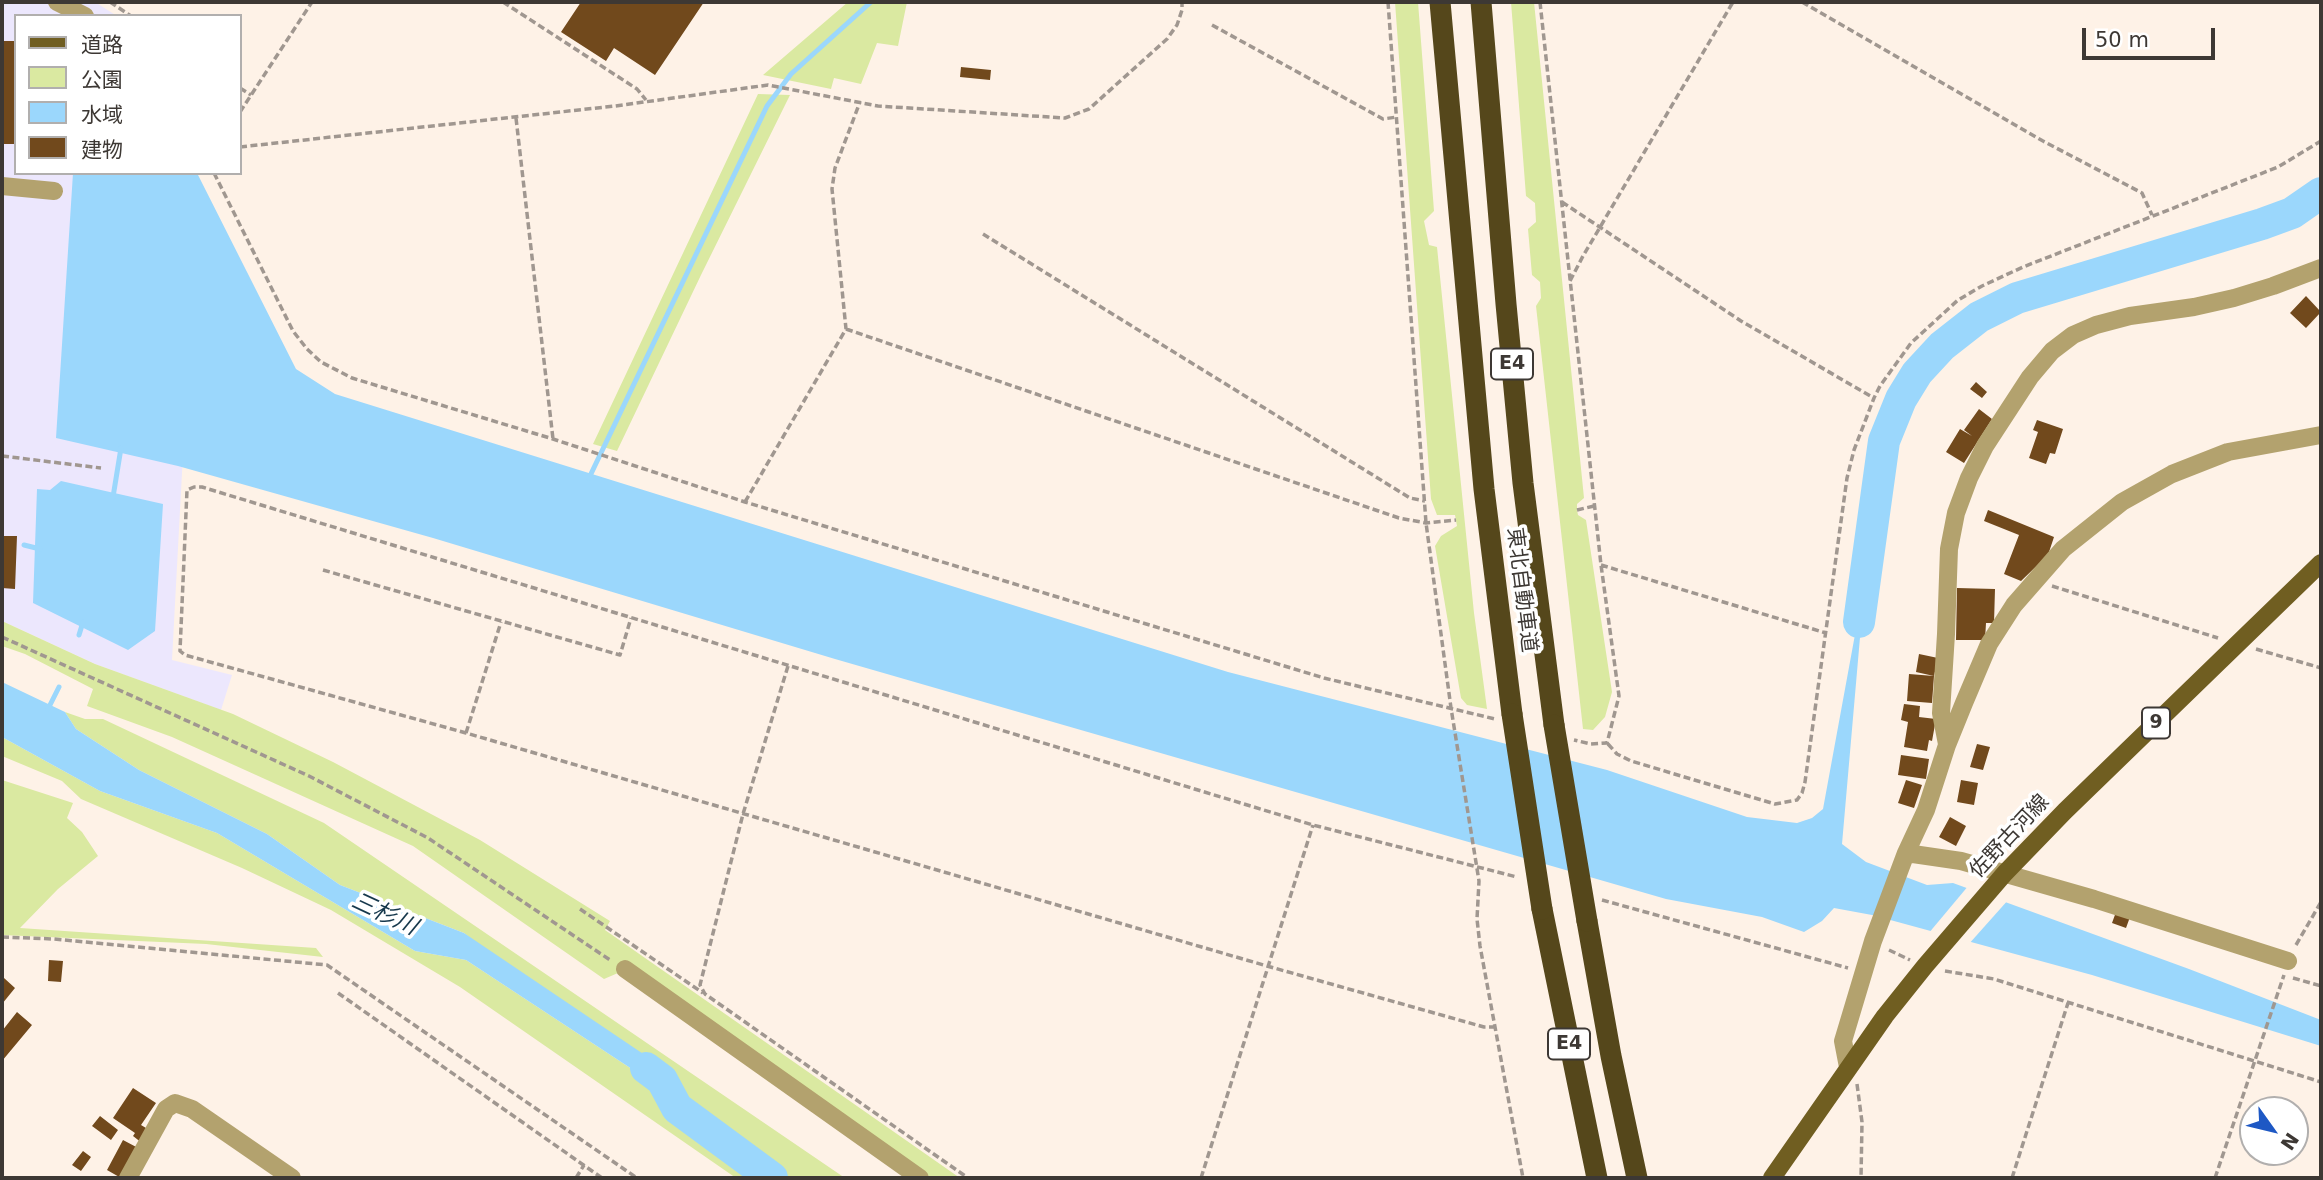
<!DOCTYPE html>
<meta charset="utf-8">
<style>
body{margin:0}
#map{position:relative;width:2323px;height:1180px;overflow:hidden;background:#fef2e7;font-family:"DejaVu Sans","Noto Sans JP",sans-serif}
canvas{display:block}
.frame{position:absolute;inset:0;border:4px solid #3d3834;pointer-events:none}
.legend{position:absolute;left:14px;top:14px;width:228px;height:161px;box-sizing:border-box;background:#fff;border:2px solid #b1afae;margin:0;padding:9px 12px;list-style:none;font-size:21px;color:#3d3834}
.legend li{display:flex;align-items:center;gap:14px;height:35px}
.legend b{width:35px;border:2px solid #b1afae}
.north{position:absolute;left:2239px;top:1096px;width:70px;height:70px;box-sizing:border-box;background:#fff;border:2px solid #b1afae;border-radius:50%;rotate:124deg;font-size:19px;font-weight:700;line-height:28px;text-align:center;color:#3d3834}
.north::after{content:'';display:block;margin:auto;width:24px;height:32px;background:#1e58c4;clip-path:polygon(50% 0,100% 100%,50% 72%,0 100%)}
.scale{position:absolute;left:2082px;top:28px;width:133px;height:32px;box-sizing:border-box;border:4px solid #3d3834;border-top:0;padding-left:9px;font-size:21px;line-height:24px;white-space:nowrap;color:#3d3834;-webkit-text-stroke:5px #fff;paint-order:stroke}
</style>
<div id="map">
<canvas width="2323" height="1180"></canvas>
<div class="frame"></div>
<ul class="legend">
<li><b style="height:9px;background:#705e21"></b>道路</li>
<li><b style="height:19px;background:#dae9a1"></b>公園</li>
<li><b style="height:19px;background:#9bd7fc"></b>水域</li>
<li><b style="height:19px;background:#71491c"></b>建物</li>
</ul>
<div class="north">N</div>
<div class="scale">50 m</div>
</div>
<script>
const context = document.querySelector('canvas').getContext('2d');
context.lineJoin = 'round';
function paint(path, color) { context.fillStyle = color; context.fill(path, 'evenodd'); }
const poly = rows => new Path2D(rows.map(r => 'M' + r).join(''));
function strokePath(path, color, width, dash) { context.strokeStyle = color; context.lineWidth = width; context.lineCap = dash ? 'butt' : 'round'; context.setLineDash(dash || []); context.stroke(path); }
function drawText(font, color, halo, rows, align = 'center') {
  context.font = font + ' "DejaVu Sans","Noto Sans JP",sans-serif'; context.lineWidth = 7; context.setLineDash([]); context.textBaseline = 'middle'; context.strokeStyle = halo; context.fillStyle = color; for (const [text, x, y, turn = 0] of rows) {
    context.save(); context.translate(x, y); context.rotate((+turn || 0) * Math.PI / 180); context.textAlign = isNaN(turn) ? turn : align; if (halo) context.strokeText(text, 0, 0); context.fillText(text, 0, 0); context.restore();
  }
}
paint(poly([
 [2,2,95,2,117,16,16,16,16,173,198,173,172,660,232,675,221,710,95,664,2,621]
]), '#ece7fd');
paint(poly([
 [848,2,907,2,898,46,877,43,861,84,834,78,831,89,763,75],
 [1395,2,1418,2,1434,211,1424,221,1429,245,1437,247,1474,613,1487,709,1467,705,1461,698,1435,546,1441,536,1457,526,1455,515,1437,515,1431,499],
 [1511,2,1534,2,1584,498,1577,504,1577,510,1578,515,1586,520,1612,692,1605,717,1593,730,1583,729,1536,306,1541,298,1540,282,1532,275,1528,229,1536,222,1535,203,1526,196],
 [758,94,790,95,701,275,617,451,593,444],
 [2,621,95,664,233,714,333,762,480,840,610,921,605,930,960,1178,932,1178,625,970,604,979,413,846,172,737,87,706,93,689,25,654,2,646],
 [65,712,85,719,103,719,324,823,845,1178,736,1178,460,987,331,910,242,868,81,799,62,781,2,756,2,737,100,791,217,833,415,951,466,960,647,1079,674,1100,464,933,340,885,267,834,139,770,76,729],
 [2,780,73,803,67,818,82,832,98,856,58,889,20,928,316,948,323,957,206,944,2,935]
]), '#dae9a1');
paint(poly([
 [73,173,197,173,296,369,335,394,1228,672,1607,770,1747,817,1797,823,1812,818,1823,809,1865,580,1842,844,1866,862,1927,885,1953,883,2189,969,2321,1020,2321,1046,2092,975,1872,915,1834,908,1822,921,1804,932,1762,917,1666,899,835,659,433,538,178,466,56,438],
 [61,481,163,504,155,631,128,650,33,603,37,489,50,490],
 [2,682,65,712,76,729,139,770,267,834,340,885,464,933,670,1072,684,1102,674,1100,647,1079,466,960,415,951,217,833,100,791,2,737]
]), '#9bd7fc');
paint(poly([
 [1969,885,2009,899,1968,945,1928,934]
]), '#fef2e7');
strokePath(poly([
 [589,478,767,106,791,74,871,2],
 [113,497,121,448],
 [24,545,40,549],
 [79,635,83,622],
 [48,709,59,687]
]), '#9bd7fc', 5);
strokePath(poly([
 [1859,622,1884,441,1901,399,1917,373,1942,346,1979,317,2017,298,2262,224,2292,213,2321,193],
 [646,1068,662,1080,677,1108,772,1178]
]), '#9bd7fc', 32);
paint(poly([
 [581,2,704,2,655,75,614,48,606,61,561,32],
 [2,41,16,41,16,144,2,144],
 [961,67,991,70,990,80,960,77],
 [2306,296,2321,312,2306,328,2290,313],
 [1976,382,1987,392,1982,398,1970,389],
 [1979,409,1992,419,1964,463,1946,452,1960,429,1972,436,1964,430],
 [2037,420,2063,429,2055,454,2050,453,2046,464,2029,458,2038,432,2033,430],
 [1988,510,2054,537,2048,555,2021,581,2004,574,2019,535,1984,521],
 [2,536,17,536,15,589,2,588],
 [1957,588,1995,589,1994,623,1986,623,1985,640,1956,640],
 [1919,654,1938,658,1934,676,1916,672],
 [1909,674,1934,676,1932,703,1907,701],
 [1904,704,1920,706,1919,717,1936,719,1932,741,1929,740,1927,751,1904,747,1908,722,1901,720],
 [1977,744,1990,747,1983,770,1970,767],
 [1901,755,1929,759,1926,779,1898,775],
 [1906,780,1922,785,1914,808,1898,803],
 [1961,780,1978,783,1974,805,1957,802],
 [1950,817,1966,826,1956,846,1939,837],
 [2116,912,2130,917,2126,928,2112,923],
 [49,960,63,961,61,982,48,981],
 [4,978,15,988,2,1004,2,981],
 [17,1012,32,1025,2,1061,2,1031],
 [133,1088,156,1103,141,1125,151,1131,142,1143,133,1136,135,1133,113,1118],
 [100,1116,118,1130,111,1140,92,1126],
 [123,1140,140,1149,121,1178,107,1170],
 [83,1151,91,1157,81,1171,72,1165]
]), '#71491c');
strokePath(poly([
 [110,2,131,16],
 [503,2,637,89,646,100],
 [1388,2,1426,523,1451,708,1479,881,1477,919,1480,946,1523,1178],
 [1540,2,1601,565,1619,696,1607,743,1591,744,1574,740],
 [1802,2,2043,141,2142,193,2152,215],
 [1212,25,1383,119,1397,117],
 [240,88,251,95],
 [240,112,312,2],
 [516,118,553,439],
 [240,147,615,106,768,85,878,106,1065,118,1089,109,1167,39,1177,25,1182,10,1182,2],
 [214,173,293,331,307,349,321,362,352,378,553,439,745,502,1324,678,1495,719],
 [1562,202,1741,321,1874,398],
 [983,234,1410,498,1425,501],
 [1570,281,1583,256,1733,2],
 [846,329,1399,518,1426,523,1456,520],
 [2,456,101,468],
 [745,502,846,329,832,189,835,168,860,102],
 [1577,510,1594,506],
 [1601,565,1826,633],
 [323,570,620,655,631,618],
 [2052,586,2218,638],
 [2,637,309,776,428,838,610,960],
 [2256,649,2321,668],
 [788,666,743,814,700,985,705,994,968,1178],
 [466,733,501,622],
 [1608,744,1617,754,1631,761,1775,804,1797,800,1802,793,1805,782,1847,478,1854,450,1874,398,1880,386,1911,343,1958,300,1982,286,2023,267,2278,167,2321,141],
 [1602,900,1848,968],
 [580,909,703,993],
 [2,937,54,939,327,965,637,1178],
 [2296,945,2321,902],
 [1889,950,1910,960],
 [1945,971,1994,979,2321,1082],
 [2293,978,2321,986],
 [338,993,602,1178],
 [1496,1027,1484,1027,1267,966,466,733,185,655,180,651,187,490,194,487,202,487,1313,825,1517,877],
 [1857,1084,1862,1122,1861,1178],
 [576,1178,584,1165],
 [1201,1178,1313,825],
 [2012,1178,2068,1003],
 [2215,1178,2284,975]
]), '#a09790', 3.5, [7, 3.5]);
strokePath(poly([
 [57,2,85,16],
 [2,186,54,191],
 [1947,744,1941,713,1946,634,1949,549,1956,513,1969,478,1985,446,2030,377,2052,351,2073,335,2096,325,2130,316,2194,307,2234,298,2273,286,2321,268],
 [1906,853,1961,861,2094,899,2288,961],
 [625,969,920,1178],
 [1848,1067,1843,1041,1873,941,1906,853,1926,810,1947,745,1964,703,1989,644,2014,605,2063,549,2122,502,2172,474,2228,452,2321,435],
 [128,1178,166,1109,175,1103,192,1109,292,1178]
]), '#b3a26e', 18);
strokePath(poly([
 [1772,1178,1885,1016,1925,966,2005,873,2065,811,2321,563]
]), '#705e21', 18);
strokePath(poly([
 [1440,2,1484,489,1512,714],
 [1481,2,1506,304,1523,483,1554,725],
 [1542,909,1597,1178],
 [1587,921,1611,1056,1637,1178]
]), '#55471b', 21);
strokePath(poly([
 [1512,714,1542,909],
 [1554,725,1587,921]
]), '#55471b', 21);
for (const [x, y, w] of [
 [1512,364,42],
 [2156,723,28],
 [1569,1044,42]
]) { const box = new Path2D(); box.roundRect(x - w / 2, y - 15.5, w, 31, 5); context.fillStyle = '#fff'; context.fill(box); strokePath(box, '#3d3834', 2); }
drawText('bold 19px', '#3d3834', null, [
 ["E4",1512,364],
 ["9",2156,723],
 ["E4",1569,1044]
]);
drawText('21px', '#3d3834', '#fff', [
 ["東北自動車道",1521,590,83],
 ["佐野古河線",2010,837,-47]
]);
drawText('italic 23px', '#16384c', '#fff', [
 ["三杉川",384,915,25]
]);
</script>
